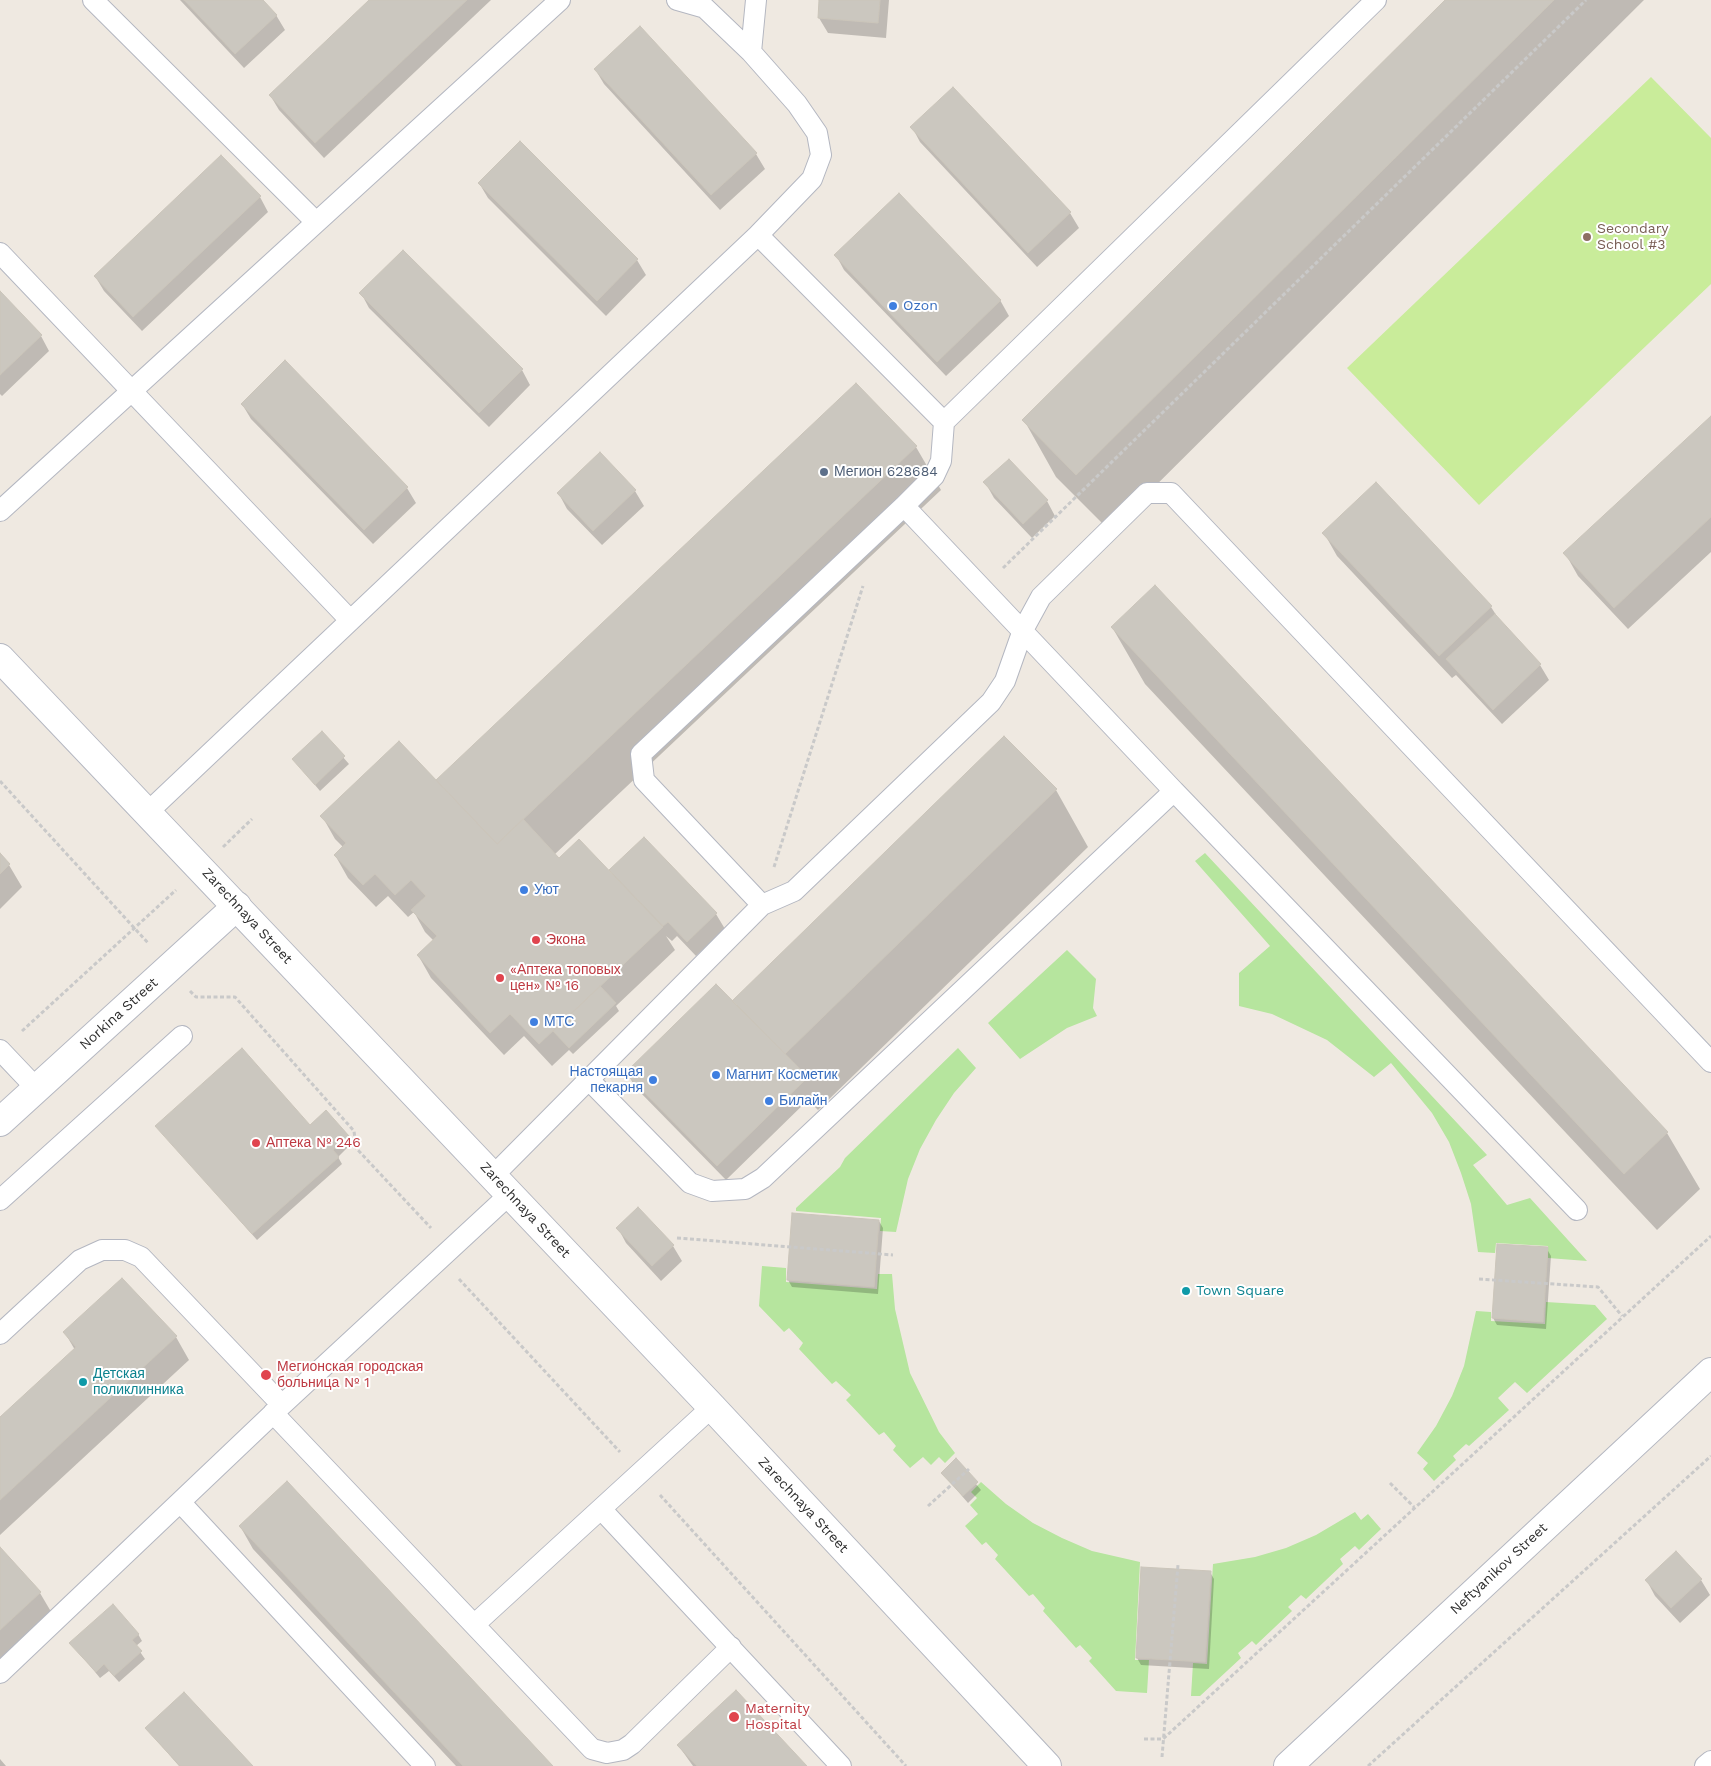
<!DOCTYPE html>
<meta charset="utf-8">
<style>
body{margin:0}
canvas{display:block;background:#efe9e1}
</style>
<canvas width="1711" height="1766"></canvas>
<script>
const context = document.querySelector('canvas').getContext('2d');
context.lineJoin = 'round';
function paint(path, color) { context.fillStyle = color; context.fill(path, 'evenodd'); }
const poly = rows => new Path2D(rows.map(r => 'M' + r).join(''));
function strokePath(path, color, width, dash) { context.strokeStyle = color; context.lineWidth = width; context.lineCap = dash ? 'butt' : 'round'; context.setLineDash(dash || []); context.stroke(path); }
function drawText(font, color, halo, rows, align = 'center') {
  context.font = font + ' "Work Sans",sans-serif'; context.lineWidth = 4; context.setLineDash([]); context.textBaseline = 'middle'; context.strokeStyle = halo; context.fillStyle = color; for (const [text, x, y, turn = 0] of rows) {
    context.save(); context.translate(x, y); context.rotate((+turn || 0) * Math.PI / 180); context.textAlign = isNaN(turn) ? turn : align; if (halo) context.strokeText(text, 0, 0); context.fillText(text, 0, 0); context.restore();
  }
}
paint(poly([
 [1205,853,1487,1155,1473,1165,1507,1205,1530,1198,1587,1261,1548,1258,1548,1246,1496,1243,1495,1253,1478,1252,1471,1204,1461,1173,1449,1142,1432,1113,1391,1063,1374,1077,1327,1040,1272,1014,1239,1006,1239,973,1270,946,1195,861],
 [1067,950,1096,979,1093,1008,1097,1016,1067,1028,1020,1059,988,1023],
 [958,1048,976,1068,954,1093,936,1120,920,1149,908,1179,896,1232,880,1231,881,1218,796,1211,796,1208,840,1167,845,1158],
 [762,1266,786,1268,786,1282,877,1289,878,1274,892,1274,895,1309,910,1373,939,1432,955,1453,945,1463,939,1457,931,1465,923,1457,910,1468,893,1450,896,1446,884,1432,879,1435,846,1400,851,1395,836,1381,832,1384,799,1349,803,1343,789,1328,784,1332,759,1306],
 [1546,1302,1595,1305,1607,1319,1527,1393,1515,1382,1498,1398,1509,1410,1469,1446,1466,1444,1453,1456,1456,1460,1434,1481,1423,1469,1428,1463,1417,1453,1436,1426,1452,1396,1464,1366,1476,1311,1491,1312,1491,1321,1545,1324],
 [981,1482,1006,1504,1033,1523,1062,1538,1092,1551,1140,1562,1135,1660,1149,1660,1147,1693,1116,1691,1089,1661,1092,1658,1080,1645,1076,1648,1043,1611,1045,1608,1033,1594,1029,1596,995,1559,998,1555,986,1542,982,1545,965,1526,978,1514,970,1505,977,1498,971,1492],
 [1355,1512,1361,1520,1368,1514,1381,1529,1359,1550,1355,1546,1340,1559,1343,1564,1306,1599,1301,1595,1288,1607,1292,1611,1256,1645,1252,1641,1238,1653,1241,1658,1200,1696,1191,1696,1193,1663,1207,1664,1213,1564,1255,1557,1286,1548,1316,1535]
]), '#b6e59e');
paint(poly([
 [1651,77,1711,138,1711,284,1479,505,1347,368]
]), '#c9ec9a');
paint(poly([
 [180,0,262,0,276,15,285,30,244,68],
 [371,0,491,0,324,158,279,110,270,95],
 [820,0,889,0,886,38,828,33,819,18],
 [1447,0,1644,0,1110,531,1056,477,1024,420],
 [595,69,756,154,765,169,720,210,604,84],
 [953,89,1070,213,1079,228,1037,267,920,142,912,127],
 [520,143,637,260,646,275,606,316,488,198,479,183],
 [260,197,268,212,142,331,104,291,95,276],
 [836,255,1000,300,1009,316,946,376,844,270],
 [0,293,41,336,49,351,2,396,0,394],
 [361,293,522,370,530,385,489,427,369,308],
 [285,362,407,488,416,503,373,544,251,419,242,404],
 [856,385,916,447,941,490,554,855,559,860,614,877,611,870,644,839,716,914,725,929,696,956,677,936,672,941,666,936,675,950,616,1006,619,1011,573,1054,569,1050,552,1066,524,1036,504,1055,431,978,418,955,434,941,425,932,414,912,408,917,388,896,376,907,348,878,335,855,343,847,335,839,322,816,436,782],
 [1711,417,1711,552,1628,629,1578,576,1565,553],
 [985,482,1047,501,1055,516,1032,538,994,498],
 [635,491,644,506,602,545,567,509,559,494],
 [1324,533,1491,607,1500,621,1540,665,1549,680,1502,724,1456,675,1452,678,1337,556],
 [1155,587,1667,1133,1700,1189,1657,1230,1145,684,1112,627],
 [322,733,349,764,320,791,294,760],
 [1056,790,1088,847,818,1110,808,1100,726,1180,636,1088,627,1073,736,1006],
 [0,855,9,865,22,887,0,909],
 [157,1126,310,1126,348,1136,352,1143,338,1157,342,1164,257,1240],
 [638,1209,673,1246,682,1261,661,1281,626,1243,618,1228],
 [879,1221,883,1228,878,1294,792,1287,788,1280],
 [1547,1249,1551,1256,1546,1329,1497,1325,1493,1318],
 [122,1279,176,1337,189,1360,0,1535,0,1419,75,1350,65,1333],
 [956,1460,981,1490,968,1503,942,1473],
 [240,1526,552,1766,456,1766,253,1549],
 [0,1549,40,1593,53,1615,0,1665],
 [1142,1569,1210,1572,1214,1579,1209,1669,1141,1665,1137,1658],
 [1701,1580,1710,1595,1680,1623,1655,1596,1647,1581],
 [138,1634,142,1641,136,1646,145,1659,119,1682,109,1671,100,1678,71,1643],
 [147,1729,251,1766,179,1766],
 [678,1745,806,1766,693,1766],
 [0,1759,6,1766,0,1766]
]), '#0003');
const building = poly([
 [184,0,263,0,277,15,235,54,184,0],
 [369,0,467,0,315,143,269,95,369,0],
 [819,0,880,0,878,23,818,18,819,0],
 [1445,0,1554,0,1076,475,1022,420,1445,0],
 [640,26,757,153,711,195,594,69,640,26],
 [953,87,1071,212,1028,253,910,127,953,87],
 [520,141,638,259,597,301,478,183,520,141],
 [221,155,261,196,133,317,94,276,221,155],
 [899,193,1001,300,937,362,834,255,899,193],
 [403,250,523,369,479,413,359,293,403,250],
 [0,291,42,335,0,375,0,291],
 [285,360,408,487,364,530,241,404,285,360],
 [856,383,917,446,497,844,436,780,856,383],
 [1711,416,1711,517,1614,608,1563,553,1711,416],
 [600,452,636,490,593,531,557,493,600,452],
 [1009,459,1048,500,1023,524,983,482,1009,459],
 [1376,482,1492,606,1439,656,1322,533,1376,482],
 [1155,585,1668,1132,1624,1174,1111,627,1155,585],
 [1495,614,1541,664,1493,710,1446,659,1495,614],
 [322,731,345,756,315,785,292,759,322,731],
 [1004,736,1057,789,785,1054,732,1001,1004,736],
 [399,741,497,844,523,819,559,858,579,839,663,927,539,1044,510,1014,490,1033,417,955,437,936,411,910,426,896,411,880,395,895,375,874,363,885,334,855,346,843,320,816,399,741],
 [644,837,717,913,687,942,668,922,663,926,609,870,644,837],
 [0,853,10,864,0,874,0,853],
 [716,984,808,1077,717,1166,625,1073,716,984],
 [600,986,616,1003,569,1048,553,1031,600,986],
 [242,1048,310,1125,326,1110,349,1136,333,1150,339,1157,252,1234,155,1126,242,1048],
 [638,1207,674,1245,652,1266,616,1228,638,1207],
 [792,1213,879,1220,874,1287,787,1280,792,1213],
 [1497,1244,1548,1247,1543,1322,1492,1318,1497,1244],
 [122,1278,177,1336,0,1500,0,1417,76,1347,63,1332,122,1278],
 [956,1458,978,1482,963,1496,941,1473,956,1458],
 [287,1481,553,1766,463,1766,239,1526,287,1481],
 [0,1547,41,1592,0,1630,0,1547],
 [1676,1551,1702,1579,1671,1608,1645,1580,1676,1551],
 [1141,1567,1211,1571,1205,1662,1136,1658,1141,1567],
 [113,1604,139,1634,132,1640,142,1651,114,1676,104,1664,96,1672,69,1643,113,1604],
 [736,1690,807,1766,697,1766,677,1745,736,1690],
 [184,1692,253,1766,180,1766,145,1728,184,1692]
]);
paint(building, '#cbc7bf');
strokePath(building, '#cbc5ba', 1);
const service = poly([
 [93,0,316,222],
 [677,0,705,8,751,52],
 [756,0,751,52,797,104,817,133,821,155,812,179,758,235],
 [0,253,350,620],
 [944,422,1376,0],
 [0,511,560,0],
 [1174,791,1577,1210],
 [148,812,758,235,944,422,941,461,934,476,904,506],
 [0,1050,37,1089],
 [589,1080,690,1183,712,1191,745,1189,763,1178,1174,791,904,506,641,754,644,780,762,905],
 [493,1176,762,905,794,891,991,702,1005,681,1023,630,1041,597,1147,493,1171,493,1711,1062],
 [0,1200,182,1036],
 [0,1334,80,1260,102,1250,125,1250,141,1257,282,1405],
 [273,1413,592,1749,607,1753,623,1750,632,1744,731,1647],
 [181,1503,425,1766],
 [601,1509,841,1766],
 [475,1624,712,1407],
 [0,1673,282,1405,510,1194],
 [1705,1766,1711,1761]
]);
const minor = poly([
 [0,1122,237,906]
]);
const secondary = poly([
 [0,658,712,1407,1047,1766],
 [1288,1766,1711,1372]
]);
strokePath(service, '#b4b7c1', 22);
strokePath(minor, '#b4b7c1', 30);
strokePath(secondary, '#b4b7c1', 30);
strokePath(poly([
 [1003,568,1586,0],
 [0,781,148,943],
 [223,847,252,819],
 [774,867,863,586],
 [190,991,196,997,235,997,354,1131,356,1148,431,1228],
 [22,1031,176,890],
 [677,1238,893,1255],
 [459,1279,620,1452],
 [1479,1279,1598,1287,1622,1316],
 [1390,1483,1414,1507],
 [660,1495,906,1766],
 [928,1506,969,1469],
 [1144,1739,1163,1739,1711,1236],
 [1162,1757,1178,1565],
 [1368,1766,1711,1456]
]), '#c9c9c9', 3, [4, 2.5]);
strokePath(service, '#fff', 20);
strokePath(minor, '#fff', 28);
strokePath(secondary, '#fff', 28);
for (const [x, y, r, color] of [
 [1587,237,5,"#8d6e63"],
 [893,306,5,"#3f7fe0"],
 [824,472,5,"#5c6f8a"],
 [524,890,5,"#3f7fe0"],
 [536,940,5,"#e0444e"],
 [500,978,5,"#e0444e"],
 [534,1022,5,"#3f7fe0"],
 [716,1075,5,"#3f7fe0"],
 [653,1080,5,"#3f7fe0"],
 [769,1101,5,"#3f7fe0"],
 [256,1143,5,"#e0444e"],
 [1186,1291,5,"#0f9aa8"],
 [266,1375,6,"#e0444e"],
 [83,1382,5,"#0f9aa8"],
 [734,1717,6,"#e0444e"]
]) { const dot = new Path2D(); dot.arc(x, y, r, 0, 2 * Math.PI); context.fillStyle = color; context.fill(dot); strokePath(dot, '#fff', 2); }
drawText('14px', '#785e54', '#fff', [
 ["Secondary",1597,229],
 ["School #3",1597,245]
], 'left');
drawText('14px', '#366cbe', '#fff', [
 ["Ozon",903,306],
 ["Уют",534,890],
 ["МТС",544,1022],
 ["Настоящая",643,1072,"right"],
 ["пекарня",643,1088,"right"],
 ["Магнит Косметик",726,1075],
 ["Билайн",779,1101]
], 'left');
drawText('14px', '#4e5e75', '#fff', [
 ["Мегион 628684",834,472]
], 'left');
drawText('14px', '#2e2e2e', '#fff', [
 ["Zarechnaya Street",247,916,47],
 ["Norkina Street",119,1014,-42],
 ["Zarechnaya Street",525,1210,47],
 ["Zarechnaya Street",803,1505,47],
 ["Neftyanikov Street",1499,1569,-43]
]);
drawText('14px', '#be3a42', '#fff', [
 ["Экона",546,940],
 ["«Аптека топовых",510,970],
 ["цен» № 16",510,986],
 ["Аптека № 246",266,1143],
 ["Мегионская городская",277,1367],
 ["больница № 1",277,1383],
 ["Maternity",745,1709],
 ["Hospital",745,1725]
], 'left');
drawText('14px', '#0d838f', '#fff', [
 ["Town Square",1196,1291],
 ["Детская",93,1374],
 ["поликлинника",93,1390]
], 'left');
</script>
